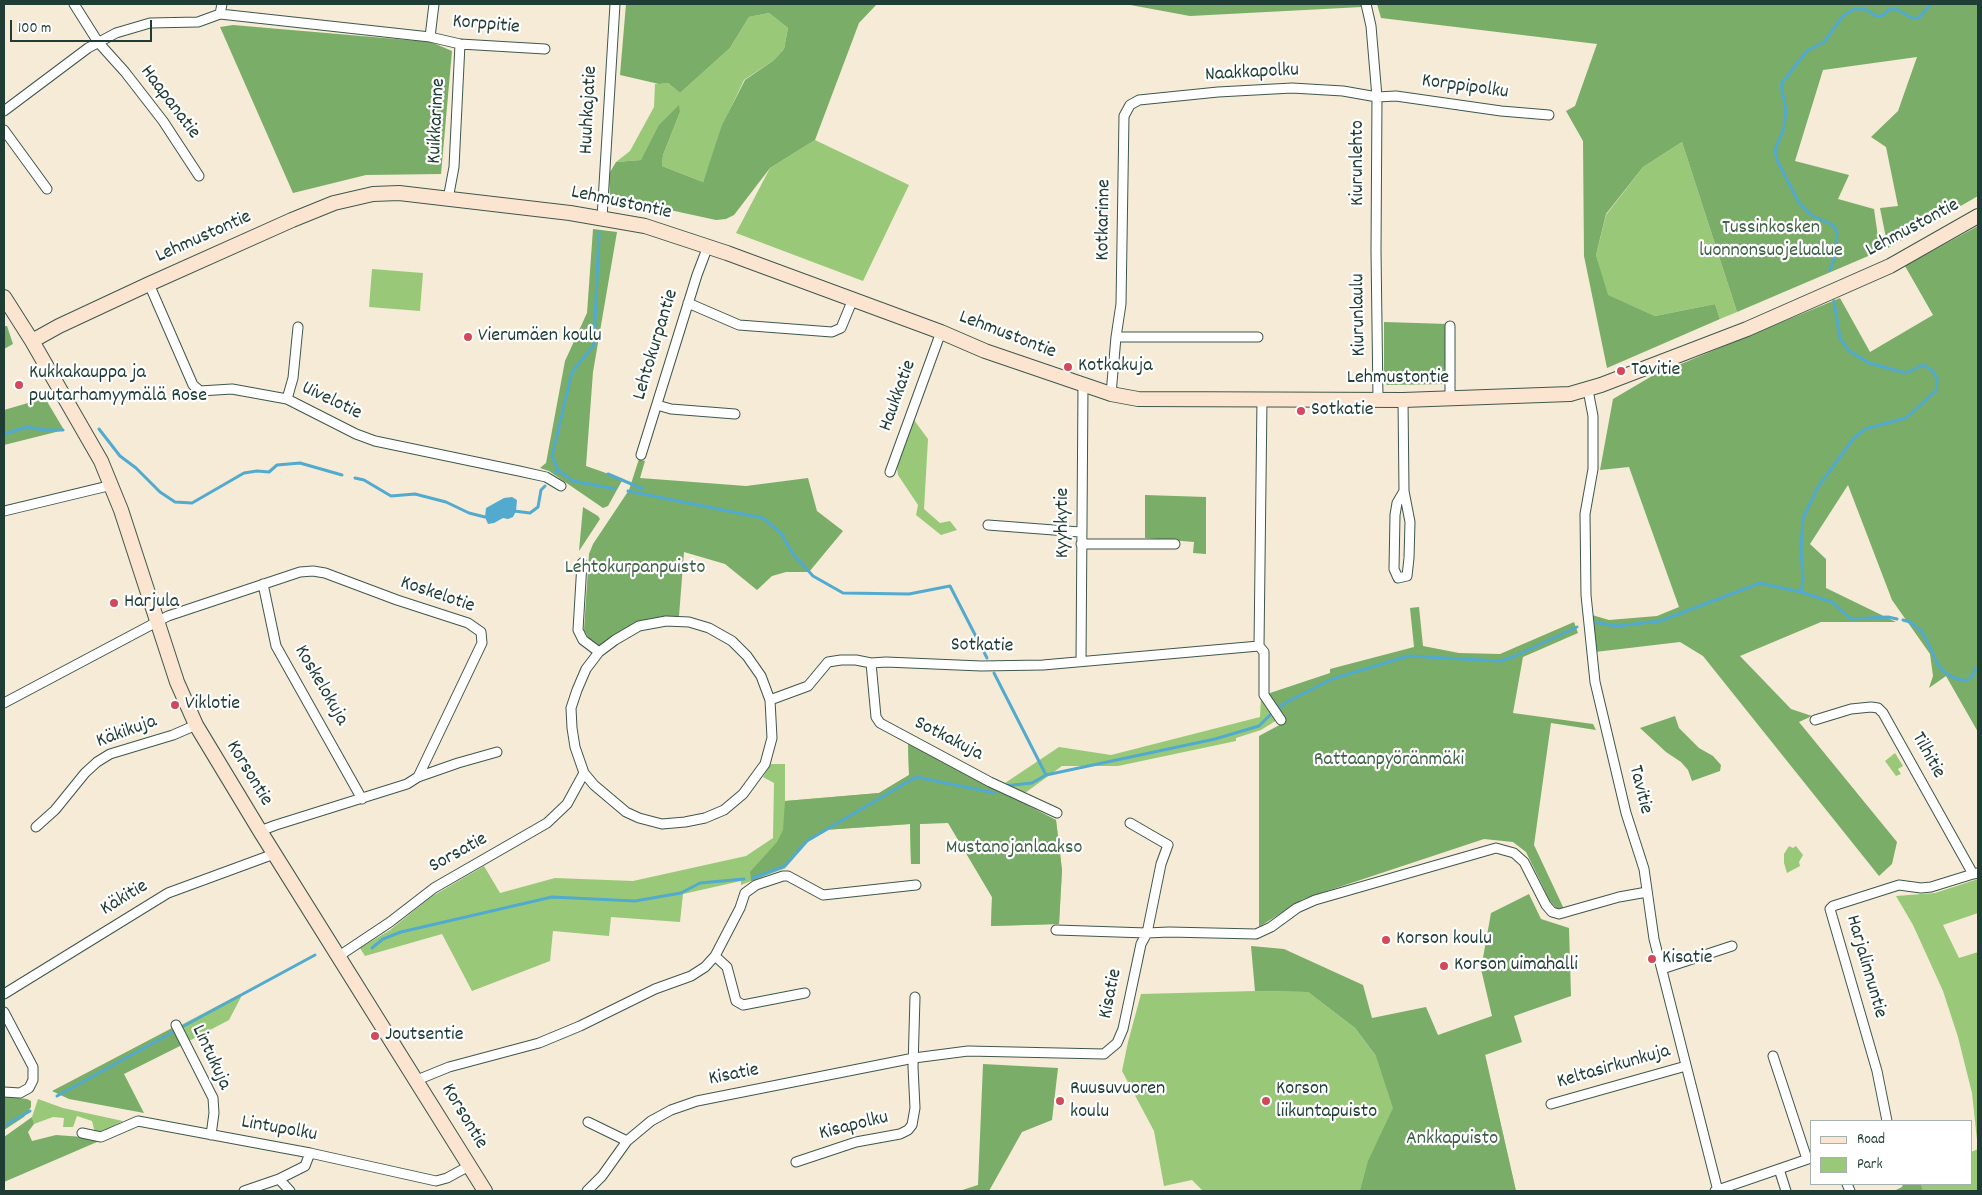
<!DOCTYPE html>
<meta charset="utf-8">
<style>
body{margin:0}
#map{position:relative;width:1982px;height:1195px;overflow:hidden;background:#f5ebd7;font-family:Dekko,sans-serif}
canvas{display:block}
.frame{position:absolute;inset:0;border:5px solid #1f3d34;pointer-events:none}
.legend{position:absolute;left:1810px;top:1120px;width:162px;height:65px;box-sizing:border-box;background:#fff;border:1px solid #a5b1ae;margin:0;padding:6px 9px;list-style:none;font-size:15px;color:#1f3d34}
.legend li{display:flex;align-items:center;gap:10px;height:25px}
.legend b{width:25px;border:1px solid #a5b1ae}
.scale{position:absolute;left:10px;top:20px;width:142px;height:22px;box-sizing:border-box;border:2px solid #1f3d34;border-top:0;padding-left:6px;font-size:15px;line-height:18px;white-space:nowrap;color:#1f3d34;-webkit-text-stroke:4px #fff;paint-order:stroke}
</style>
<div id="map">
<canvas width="1982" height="1195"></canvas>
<div class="frame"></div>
<ul class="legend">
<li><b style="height:6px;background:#fce5d0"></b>Road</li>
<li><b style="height:14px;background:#99c978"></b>Park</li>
</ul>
<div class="scale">100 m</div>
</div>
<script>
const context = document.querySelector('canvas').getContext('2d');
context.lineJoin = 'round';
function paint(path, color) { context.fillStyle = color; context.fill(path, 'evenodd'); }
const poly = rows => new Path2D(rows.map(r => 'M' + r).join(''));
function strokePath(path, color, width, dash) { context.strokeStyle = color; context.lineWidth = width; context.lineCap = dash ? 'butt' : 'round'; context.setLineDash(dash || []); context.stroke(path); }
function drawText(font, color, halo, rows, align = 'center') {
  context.font = font + ' Dekko,sans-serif'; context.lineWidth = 4.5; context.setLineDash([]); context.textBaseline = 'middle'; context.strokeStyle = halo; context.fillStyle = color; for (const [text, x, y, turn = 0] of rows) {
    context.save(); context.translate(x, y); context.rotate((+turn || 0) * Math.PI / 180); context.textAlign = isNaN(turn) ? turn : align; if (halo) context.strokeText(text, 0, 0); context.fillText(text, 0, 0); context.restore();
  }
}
paint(poly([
 [769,13,788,28,784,49,774,60,744,80,724,122,703,182,662,166,663,155,680,112,641,160,616,162,630,151,654,107,655,84,668,83,680,93,730,48,749,17],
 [815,140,909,185,863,281,736,233,770,168],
 [1682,142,1737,312,1720,319,1715,304,1655,316,1607,295,1596,255,1606,215,1643,167],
 [372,269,423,273,420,311,369,307],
 [914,420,928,439,924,509,940,523,950,521,957,530,941,535,916,515,918,505,898,475,897,467],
 [1261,697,1277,720,1261,730,1236,738,1236,741,1118,766,1062,766,1025,793,1005,783,1059,747,1111,755,1260,717],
 [908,744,1056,820,1062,870,1059,924,991,926,992,897,948,822,920,824,920,864,911,864,910,824,824,830,806,841,784,867,786,868,741,885,741,881,683,894,680,922,611,917,609,936,553,931,550,961,472,991,442,934,365,956,360,948,390,930,431,897,484,866,500,893,555,878,633,881,746,856,773,838,774,783,763,777,771,764,785,764,785,801,879,793,909,775],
 [1895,753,1903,766,1898,769,1901,774,1896,776,1885,761],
 [1789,846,1793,848,1796,846,1803,855,1799,862,1800,866,1787,873,1784,863,1784,854],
 [1978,879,1978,913,1943,925,1959,958,1978,952,1978,1191,1923,1191,1921,1184,1971,1184,1971,1152,1978,1149,1972,1093,1958,1037,1943,991,1913,925,1896,896,1935,893],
 [1255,991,1308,992,1355,1028,1376,1056,1478,1023,1516,1191,1203,1191,1192,1180,1164,1186,1154,1131,1122,1071,1128,1042,1141,994],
 [240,994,241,997,229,1020,189,1041,181,1025],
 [38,1099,63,1108,123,1121,100,1133,95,1133,92,1121,77,1116,73,1127,63,1127,64,1118,53,1117,34,1124,32,1117]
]), '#99c978');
paint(poly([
 [626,4,877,4,859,23,815,140,770,168,734,215,726,219,716,220,610,197,609,174,616,162,641,160,659,125,679,105,680,112,663,155,662,166,703,182,722,125,745,80,774,60,784,49,788,28,769,13,749,17,730,48,680,93,668,83,659,84,620,75],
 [1125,4,1361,4,1362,7,1190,16],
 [1377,4,1978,4,1978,196,1888,248,1880,208,1898,206,1886,147,1871,137,1898,111,1917,57,1823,70,1795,161,1849,175,1838,199,1874,209,1880,251,1737,312,1682,142,1643,167,1606,214,1596,255,1608,295,1655,316,1715,304,1720,319,1607,368,1584,256,1583,141,1566,111,1575,106,1597,44,1381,18],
 [233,25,431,42,452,51,441,174,366,175,293,193,220,27],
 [1978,226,1978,732,1946,676,1929,688,1933,676,1930,654,1892,600,1848,485,1810,544,1826,559,1826,588,1896,622,1821,622,1740,656,1791,709,1812,716,1799,722,1897,842,1892,864,1879,876,1703,656,1680,642,1595,652,1592,615,1609,620,1657,616,1679,607,1629,467,1600,470,1613,399,1652,376,1840,298,1870,352,1933,315,1905,266],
 [593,229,617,232,593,372,586,466,623,479,608,506,603,508,549,471,540,468,546,463,565,361,587,313],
 [1384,322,1448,324,1447,384,1387,385,1384,381],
 [4,326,7,326,13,344,4,349],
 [45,398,64,430,4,445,4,410],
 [639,459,645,461,640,478,746,486,808,478,817,511,843,531,809,572,786,572,772,576,757,590,725,564,684,552,679,616,660,617,630,626,617,634,599,648,589,639,584,630,589,554,593,544,629,490],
 [1145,495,1206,497,1206,554,1193,553,1194,542,1145,538],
 [583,507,598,516,600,519,579,551],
 [1419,607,1423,646,1459,653,1500,654,1574,622,1578,633,1523,657,1513,713,1593,724,1596,730,1551,723,1534,845,1564,909,1556,908,1550,901,1526,852,1513,842,1484,839,1303,899,1259,927,1259,736,1285,722,1267,694,1330,673,1330,669,1414,647,1410,608],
 [1675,716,1679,728,1699,748,1713,756,1721,765,1720,771,1692,781,1688,770,1681,762,1666,752,1640,728],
 [908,744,1056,820,1062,870,1059,924,991,926,992,897,948,823,920,824,920,864,911,864,910,824,824,830,806,841,784,867,751,881,750,872,777,842,783,830,785,801,879,793,909,775],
 [1529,894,1541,919,1569,928,1571,996,1514,1016,1522,1042,1485,1055,1516,1191,1360,1191,1368,1161,1393,1108,1376,1056,1355,1028,1308,992,1255,991,1251,946,1284,949,1363,985,1372,1018,1426,1007,1438,1035,1492,1016,1481,969,1491,913],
 [172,1028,182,1045,124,1074,144,1113,69,1099,52,1091],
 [983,1064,1058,1068,1052,1120,1022,1132,989,1191,959,1191,978,1185],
 [4,1096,27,1099,31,1101,31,1107,24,1117,4,1130],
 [32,1117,34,1124,28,1132,32,1141,56,1135,97,1138,97,1142,4,1182,4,1137],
 [1903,1184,1921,1184,1923,1191,1894,1191,1902,1187]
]), '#7aad68');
paint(poly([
 [512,497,517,500,516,511,513,517,508,519,503,518,494,523,488,524,485,517,486,508,504,498]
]), '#52aacf');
strokePath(poly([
 [599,233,594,345,572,372,552,456,558,470,573,481,615,489],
 [1830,270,1835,255,1837,232,1833,225,1811,215,1799,203,1777,160,1775,150,1784,128,1786,110,1781,84,1807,51,1824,42,1843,16,1854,9,1865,9,1876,16,1882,16,1890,9,1896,9,1912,18,1919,18,1931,4],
 [99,429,120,456,136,468,160,492,175,502,192,503,244,473,257,471,269,472,277,465,300,463,342,475],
 [4,434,27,427,44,430,63,430],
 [555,473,558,470],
 [608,474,643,489],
 [355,478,364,480,391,496,415,494,446,502,469,513,485,517,488,517],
 [628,491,763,518,781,533,793,554,813,576,843,593,909,594,950,586,987,658],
 [514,511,530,513,538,507,541,490,545,486],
 [1801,592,1803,581,1801,549,1803,518,1818,487,1853,439,1865,429,1906,418,1936,391,1937,379,1932,370,1923,365,1906,373,1869,363,1849,351,1840,338,1834,301],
 [1903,620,1910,622,1922,632,1930,647,1937,663,1943,671,1952,677,1965,681,1972,677,1975,669,1978,668],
 [1593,622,1617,626,1660,621,1760,583,1801,592,1832,602,1851,619,1888,617,1897,619],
 [994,673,1046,775],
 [1004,786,1032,783,1046,775,1215,739,1259,726,1274,711,1287,702,1332,679,1408,656,1500,661,1513,657,1577,627],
 [753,878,785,866,807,841,916,777,995,793],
 [372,948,383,939,401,932,552,897,635,901,681,893,700,883,744,879],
 [182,1027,315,955],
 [57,1096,173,1032],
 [4,1126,30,1111]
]), '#52aacf', 3);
const street = poly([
 [74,4,98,42,125,72,163,121,199,176],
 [1366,4,1371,26,1377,97,1376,251,1378,399],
 [220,14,222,4],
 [430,37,434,4],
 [4,111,88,48,116,33,150,23,198,22,220,14,430,37,460,44,545,49],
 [4,130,47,189],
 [448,199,454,167,460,44],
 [602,218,615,4],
 [149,284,193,385,200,391,232,389,287,399,356,434,375,441,519,471,546,477,561,486],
 [688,303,739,325,832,332,841,328,853,299],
 [1450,326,1450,399],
 [1116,337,1121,304,1124,116,1130,105,1139,100,1218,92,1292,88,1343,91,1377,97,1396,96,1501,111,1549,115],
 [1588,390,1593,416,1593,469,1585,514,1586,595,1595,682,1626,813,1644,869,1654,939,1718,1191],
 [1111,394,1116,337,1258,337],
 [287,399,293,378,298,327],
 [1403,400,1404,491,1397,503,1395,515,1394,569,1398,578,1407,576,1409,558,1410,522,1404,491],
 [657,405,671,409,735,414],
 [641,455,697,275,708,246],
 [890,472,941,332],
 [4,511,112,485],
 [988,525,1080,532],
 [1081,544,1175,544],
 [582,563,578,630,583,640,599,652],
 [263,584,276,646,362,799],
 [1259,646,1264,652,1264,695,1281,720],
 [1081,661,1083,386],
 [871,663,876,717,880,723,990,782,1057,813],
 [770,700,808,686,828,662,841,660,856,660,871,663,886,662,981,666,1043,665,1259,646,1262,399],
 [4,703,168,616,300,572,313,571,325,573,397,600,468,623,481,632,482,643,418,777,407,784,276,825,260,831],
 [1815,720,1851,709,1871,707,1878,708,1883,713,1973,874,1978,873],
 [418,777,458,763,497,752],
 [36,827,55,810,85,773,97,762,110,754,173,735,196,725],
 [1056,930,1147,933,1161,864,1168,845,1130,823],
 [339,956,390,922,434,888,547,823,567,804,584,773,594,785,626,812,639,818,662,824,685,822,705,818,724,810,743,794,765,764,772,738,770,700,761,676,747,656,732,641,709,628,689,622,666,621,639,626,615,640,599,652,586,669,577,690,571,708,572,728,575,747,584,773],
 [715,956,727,967,736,1001,743,1005,805,993],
 [1662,969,1732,946],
 [4,994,168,893,274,854],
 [4,1012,33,1067,33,1080,29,1088,20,1093,4,1092],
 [176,1025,213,1098,214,1113,211,1135],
 [1773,1056,1807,1159],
 [417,1080,449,1067,539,1043,580,1026,655,989,691,976,705,967,715,956,740,908,745,893,756,885,783,876,788,876,823,895,916,885],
 [1551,1104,1686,1066],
 [1887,1121,1877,1071,1830,909,1833,906,1899,885,1921,888,1931,887,1973,874],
 [588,1122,627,1141],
 [82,1133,101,1137,138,1121,310,1153,436,1181,447,1178,469,1166],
 [796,1162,856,1142,900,1134,908,1130,912,1125,915,1108,913,1067,915,997],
 [1779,1169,1786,1191],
 [279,1179,290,1191],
 [1847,1184,1850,1191],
 [244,1191,279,1179,305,1166,310,1153],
 [587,1191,602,1176,627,1141,651,1121,671,1110,697,1101,914,1058,968,1051,1104,1054,1117,1043,1123,1029,1141,944,1147,933,1169,932,1256,934,1271,927,1297,908,1315,900,1496,848,1514,853,1524,862,1546,905,1552,912,1559,914,1619,897,1647,892],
 [1715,1191,1811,1158]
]);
const secondary = poly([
 [4,297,32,341,101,461,121,510,177,682,196,725,260,831,485,1191],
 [32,341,59,326,149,284,292,220,334,203,373,194,399,193,570,213,645,226,727,253,941,332,985,351,1111,394,1138,399,1403,400,1570,394,1601,385,1747,329,1890,266,1978,216]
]);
strokePath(street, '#3f574c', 11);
strokePath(secondary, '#3f574c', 16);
strokePath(street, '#fff', 9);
strokePath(secondary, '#fce5d0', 14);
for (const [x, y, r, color] of [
 [468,337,5,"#d1495b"],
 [1068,367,5,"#d1495b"],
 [1621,371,5,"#d1495b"],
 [19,385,5,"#d1495b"],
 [1301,411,5,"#d1495b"],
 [114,603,5,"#d1495b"],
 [175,705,5,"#d1495b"],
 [1386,940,5,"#d1495b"],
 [1652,959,5,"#d1495b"],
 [1444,966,5,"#d1495b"],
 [375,1036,5,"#d1495b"],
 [1060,1101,5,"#d1495b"],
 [1266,1101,5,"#d1495b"]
]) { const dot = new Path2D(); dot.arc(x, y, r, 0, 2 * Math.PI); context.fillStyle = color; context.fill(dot); strokePath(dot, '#fff', 2); }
drawText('20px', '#1f3d34', '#fff', [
 ["Korppitie",486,26,5],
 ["Naakkapolku",1252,74,-3],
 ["Korppipolku",1465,88,8],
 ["Haapanatie",169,103,53],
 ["Huuhkajatie",590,110,-87],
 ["Kuikkarinne",438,121,-87],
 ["Kiurunlehto",1359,163,-90],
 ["Lehmustontie",621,204,12],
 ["Kotkarinne",1105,220,-89],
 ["Lehmustontie",1913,229,-28],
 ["Lehmustontie",204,238,-24],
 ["Kiurunlaulu",1360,315,-91],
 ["Lehmustontie",1007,336,21],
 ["Lehtokurpantie",657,345,-73],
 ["Lehmustontie",1398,379],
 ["Haukkatie",899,396,-70],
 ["Uivelotie",331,402,26],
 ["Kyyhkytie",1064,523,-90],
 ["Koskelotie",437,596,19],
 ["Sotkatie",982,647,1],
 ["Koskelokuja",320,686,60],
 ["Käkikuja",127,733,-20],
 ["Sotkakuja",948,740,27],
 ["Tilhitie",1927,756,61],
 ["Korsontie",248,774,59],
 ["Tavitie",1639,790,76],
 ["Sorsatie",459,854,-29],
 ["Käkitie",125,899,-31],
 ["Harjalinnuntie",1865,967,74],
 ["Kisatie",1112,994,-78],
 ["Lintukuja",210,1058,65],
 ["Keltasirkunkuja",1614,1068,-16],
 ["Kisatie",734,1076,-11],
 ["Korsontie",463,1117,59],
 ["Kisapolku",854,1127,-14],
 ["Lintupolku",279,1130,10]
]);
drawText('20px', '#3e6045', '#fff', [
 ["Tussinkosken",1771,229],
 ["luonnonsuojelualue",1771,252],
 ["Lehtokurpanpuisto",635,569],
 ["Rattaanpyöränmäki",1389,761],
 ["Mustanojanlaakso",1014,849],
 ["Ankkapuisto",1452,1140]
]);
drawText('20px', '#1f3d34', '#fff', [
 ["Vierumäen koulu",478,337],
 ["Kotkakuja",1078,367],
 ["Tavitie",1631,371],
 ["Kukkakauppa ja",29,374],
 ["puutarhamyymälä Rose",29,397],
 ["Sotkatie",1311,411],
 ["Harjula",124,603],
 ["Viklotie",185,705],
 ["Korson koulu",1396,940],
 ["Kisatie",1662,959],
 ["Korson uimahalli",1454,966],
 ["Joutsentie",385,1036],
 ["Ruusuvuoren",1070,1090],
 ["koulu",1070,1113],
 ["Korson",1276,1090],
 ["liikuntapuisto",1276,1113]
], 'left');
</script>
